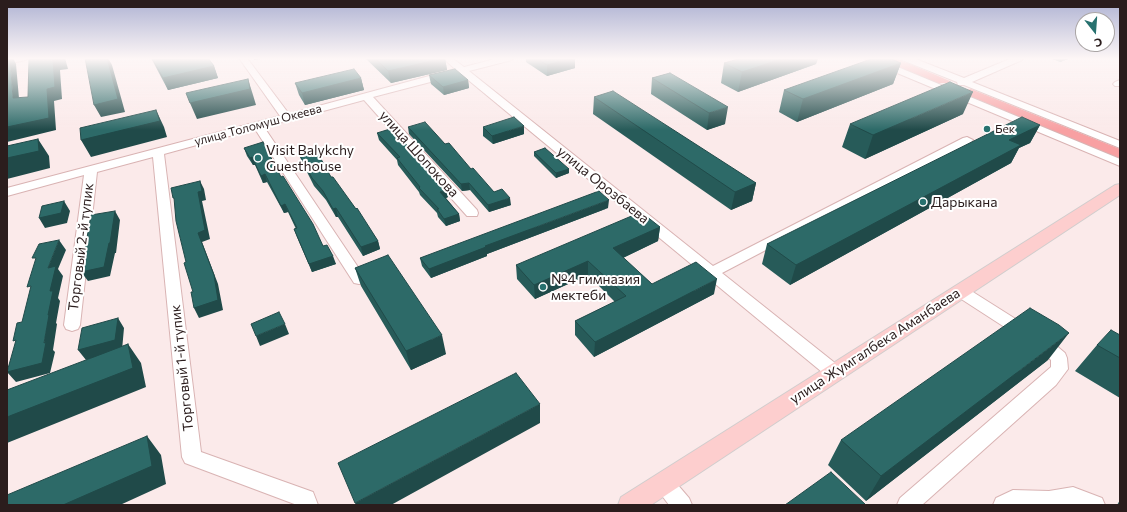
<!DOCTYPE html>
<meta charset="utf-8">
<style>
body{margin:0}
#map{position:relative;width:1127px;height:512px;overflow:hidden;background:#fbeaea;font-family:Commissioner,sans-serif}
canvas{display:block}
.frame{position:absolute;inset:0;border:8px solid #2b1d1d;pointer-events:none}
.north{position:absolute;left:1075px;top:12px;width:40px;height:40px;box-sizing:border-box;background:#fff;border:1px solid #aaa5a5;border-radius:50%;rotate:163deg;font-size:11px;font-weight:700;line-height:16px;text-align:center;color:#2b1d1d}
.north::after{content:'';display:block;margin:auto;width:14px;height:18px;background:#27716f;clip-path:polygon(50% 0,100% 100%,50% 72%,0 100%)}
</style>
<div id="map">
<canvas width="1127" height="512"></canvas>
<div class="frame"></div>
<div class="north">С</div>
</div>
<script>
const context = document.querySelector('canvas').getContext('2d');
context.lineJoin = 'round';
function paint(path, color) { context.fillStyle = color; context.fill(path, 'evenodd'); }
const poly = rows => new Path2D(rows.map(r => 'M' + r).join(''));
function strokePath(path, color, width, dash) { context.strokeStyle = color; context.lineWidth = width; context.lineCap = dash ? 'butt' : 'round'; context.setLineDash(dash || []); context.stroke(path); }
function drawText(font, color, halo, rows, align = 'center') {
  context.font = font + ' Commissioner,sans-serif'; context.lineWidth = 4; context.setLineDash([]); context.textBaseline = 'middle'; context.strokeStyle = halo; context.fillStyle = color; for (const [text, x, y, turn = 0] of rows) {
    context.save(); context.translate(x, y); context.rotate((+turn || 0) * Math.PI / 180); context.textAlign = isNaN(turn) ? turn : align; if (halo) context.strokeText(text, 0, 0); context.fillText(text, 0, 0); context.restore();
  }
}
paint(poly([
 [876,58,896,58,950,81,949,83,935,83],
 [971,89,1120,149,1120,159,962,93,964,90]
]), '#f8a0a2');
const minor = poly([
 [7,58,27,58,26,60,7,64,7,58],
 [239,58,247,58,289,114,455,69,443,58,452,58,464,67,499,58,513,58,512,60,469,71,713,266,963,138,967,137,973,140,971,142,722,273,840,367,842,372,840,377,834,379,828,377,461,74,373,97,477,210,478,213,477,216,467,216,364,100,264,127,366,279,364,283,359,284,354,283,255,129,164,154,201,452,313,492,318,505,297,505,185,463,182,457,153,157,97,172,80,325,78,329,72,331,66,329,64,325,84,175,7,196,7,188,280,116,239,58],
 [865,58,876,58,1120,159,1120,166,866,60,865,58],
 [901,58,913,58,964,78,1012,58,1023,58,1022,60,972,82,1120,141,1120,148,964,85,958,85,957,82,902,60,901,58],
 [1120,80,1120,86,1115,86,1113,84,1115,82,1120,80],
 [960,286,965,287,1052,342,1065,353,1067,358,1068,369,1056,385,922,505,897,505,900,498,1051,367,1051,360,1040,350,955,295,953,291,955,287,960,286],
 [664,474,671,477,689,498,692,505,669,505,657,489,654,483,657,477,664,474],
 [1073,487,1102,498,1105,505,993,505,996,498,1013,490,1049,491,1073,487]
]);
const major = poly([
 [1120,184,1120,195,651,505,618,505,621,497,1115,185,1120,184]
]);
strokePath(minor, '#d9b3b3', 2);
strokePath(major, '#d0cdcd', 2);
paint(minor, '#fff');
paint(major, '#fdcece');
paint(poly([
 [151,58,208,58,214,66,218,78,168,90],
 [365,58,445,58,447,70,391,83],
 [526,58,581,58,575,59,575,68,547,76,526,62],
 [742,58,818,58,816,64,738,92,721,83,724,63],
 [1049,58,1071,58,1060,62],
 [901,63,893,84,797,122,779,112,784,90],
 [670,73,725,124,707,130,651,94,652,78],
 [429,75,468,80,469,88,444,95,431,84],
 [361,78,364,90,305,105,299,95,295,83],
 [594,97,756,183,752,201,731,210,593,114],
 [963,114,865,159,842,147,850,124],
 [1040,125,1030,143,1019,148,1011,163,790,285,762,264,767,244],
 [408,127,445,144,494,192,511,205,489,212,470,190,462,191,409,134],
 [483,127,524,134,493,144,483,136],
 [377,133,448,197,446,198,459,214,460,221,446,226,438,217,437,213,420,195,419,192,398,165,397,160,379,140],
 [244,148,281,177,323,246,336,264,312,272,297,237,294,229,296,229,288,212,284,213,267,182,263,183,255,165,253,165,247,156],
 [534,152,569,169,569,173,556,178,534,156],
 [299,154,331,177,356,209,378,241,380,249,363,256,338,217,336,217,326,200,314,186,302,162],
 [608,208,487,254,487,256,431,278,422,266,420,258],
 [660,227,658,241,623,258,652,284,714,294,594,357,575,335,575,321,615,302,588,275,535,299,517,279,516,265],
 [355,268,446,354,411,370,361,286],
 [1120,335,1120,398,1075,371,1097,345],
 [1048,360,866,501,828,465,841,440],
 [1120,500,1120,505,1117,505]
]), '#275b59');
paint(poly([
 [10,58,13,58,16,64,20,110,13,98],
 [59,58,65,58,68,69,60,70,62,99,54,101,56,130,7,142,7,127,47,89,53,59],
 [107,58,108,58,112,65,125,112,101,117,94,105],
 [254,58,265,58,254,60],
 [445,58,447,70,391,83,388,71],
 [566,58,581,58,575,59,575,68,547,76,547,65],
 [784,58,818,58,816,64,738,92,742,72],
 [1062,58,1071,58,1060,62],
 [901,63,893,84,797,122,803,99],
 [214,66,218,78,168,90,163,78],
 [361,78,364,90,305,105,302,93],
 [248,79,253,95,256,105,197,119,190,103],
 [468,80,469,88,444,95,443,87],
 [973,92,963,114,865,159,873,135],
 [728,107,725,124,707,130,709,113],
 [156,110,164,127,167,137,91,157,81,140],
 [1040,125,1030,143,1019,148,1011,163,790,285,796,265,1009,140],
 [524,126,524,134,493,144,492,136],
 [38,139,49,156,50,168,7,179,7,158],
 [252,157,255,165,253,165,250,158],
 [569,169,569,173,556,178,556,173],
 [265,174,267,182,263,183,261,176],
 [200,181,204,189,206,200,202,201,210,239,202,242,218,284,223,310,199,318,194,308,198,233,198,192],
 [469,183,470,190,462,191,461,184],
 [756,183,752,201,731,210,735,192],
 [447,190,448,197,442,200,440,192],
 [510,198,511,205,489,212,488,205],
 [609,200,608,208,487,254,487,256,431,278,429,269,485,246],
 [64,201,70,211,67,223,45,228,39,218],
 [285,204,288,212,284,213,281,206],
 [336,208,338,217,336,217,333,209],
 [115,211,120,220,116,253,115,253,110,276,88,281,81,272],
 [459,214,460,221,446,226,444,219],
 [660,227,658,241,612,263,613,248],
 [59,240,66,250,58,269,63,276,58,298,60,301,56,323,57,324,53,350,55,352,50,373,16,382,7,372,44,343,48,315,48,268],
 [378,241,380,249,363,256,361,247],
 [333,256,336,264,312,272,309,264],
 [588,261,588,275,535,299,534,285],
 [717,279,714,294,594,357,595,342],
 [118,318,124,328,122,350,86,360,78,350],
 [285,324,289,334,260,346,256,336],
 [1069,333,1048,360,866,501,881,476],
 [442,335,446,354,411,370,406,351],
 [128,344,141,363,146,387,7,443,7,417],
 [540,404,540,423,391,505,356,505,355,503],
 [147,436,161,455,166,484,120,505,63,505]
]), '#204a49');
const building = poly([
 [7,58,10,58,13,98,28,97,29,58,59,58,53,59,55,87,47,89,49,118,7,127,7,58],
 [85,58,107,58,118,99,94,105,85,58],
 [152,58,208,58,214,66,163,78,152,58],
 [375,58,445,58,388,71,375,58],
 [536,58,573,58,547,65,536,58],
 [742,58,784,58,742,72,724,63,742,58],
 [874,58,889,58,901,63,803,99,784,90,874,58],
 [354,69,361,78,302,93,295,83,354,69],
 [455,69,468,80,443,87,429,75,455,69],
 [670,73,728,107,709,113,652,78,670,73],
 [248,79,250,89,190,103,186,93,248,79],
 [950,82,973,92,873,135,850,124,950,82],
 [613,91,756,183,735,192,594,97,613,91],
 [156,110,160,121,81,140,80,128,156,110],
 [514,117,524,126,492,136,483,127,514,117],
 [1022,117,1040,125,1009,140,1021,145,796,265,767,244,1022,117],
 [425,122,445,144,449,143,471,169,473,168,494,192,502,189,510,198,488,205,469,183,461,184,408,127,425,122],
 [390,129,392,131,394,131,447,190,440,192,459,214,444,219,437,209,439,209,419,188,420,187,397,158,400,157,377,133,390,129],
 [38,139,39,151,7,158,7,146,38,139],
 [263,142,281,177,283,176,313,224,323,246,327,245,333,256,309,264,294,229,297,228,285,204,281,206,265,174,261,176,252,157,250,158,244,148,263,142],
 [545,148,569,169,556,173,534,152,545,148],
 [316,150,331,177,333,177,356,209,357,208,378,241,361,247,336,208,333,209,323,191,312,178,299,154,316,150],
 [200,181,202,191,198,192,205,230,198,233,214,275,218,300,194,308,191,292,193,292,184,263,186,262,176,221,174,198,173,198,171,188,200,181],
 [599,191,609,200,485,246,486,247,429,269,420,258,599,191],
 [64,201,61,213,39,218,42,206,64,201],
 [115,211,110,243,109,243,104,267,81,272,87,249,85,249,91,215,115,211],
 [641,212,660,227,613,248,652,284,696,262,717,279,595,342,575,321,626,296,588,261,534,285,516,265,641,212],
 [59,240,48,268,56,266,50,291,53,291,48,315,49,315,44,343,46,342,42,363,7,372,16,340,13,341,17,323,22,322,31,286,27,287,36,258,32,258,39,244,59,240],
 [388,255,442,335,406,351,355,268,388,255],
 [1030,308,1059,325,1069,333,881,476,841,440,1030,308],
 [279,312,285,324,256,336,251,324,279,312],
 [118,318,115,340,78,350,82,328,118,318],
 [1111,330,1120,335,1120,358,1097,345,1111,330],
 [128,344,133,368,7,417,7,390,128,344],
 [516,373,540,404,355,503,338,463,516,373],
 [147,436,152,466,63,505,7,505,7,495,147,436],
 [831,472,866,505,785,505,831,472]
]);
paint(building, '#2d6a68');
strokePath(building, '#204a49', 1);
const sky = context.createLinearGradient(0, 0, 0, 130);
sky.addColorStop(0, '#afb3d3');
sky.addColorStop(0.45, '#fdf6f6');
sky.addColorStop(1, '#fdf6f600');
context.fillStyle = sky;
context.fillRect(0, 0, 1127, 130);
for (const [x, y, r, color] of [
 [987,129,4,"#27716f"],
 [258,158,4,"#27716f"],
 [923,202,4,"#27716f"],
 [543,287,4,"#27716f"]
]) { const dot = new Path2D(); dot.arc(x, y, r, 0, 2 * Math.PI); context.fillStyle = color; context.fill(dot); strokePath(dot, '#fff', 1.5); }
drawText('12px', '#2b1d1d', '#fff', [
 ["улица Толомуш Океева",258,125,-15]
]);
drawText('12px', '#2b1d1d', '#fff', [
 ["Бек",995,129]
], 'left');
drawText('14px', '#2b1d1d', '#fff', [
 ["Visit Balykchy",266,150],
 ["Guesthouse",266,166],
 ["Дарыкана",931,202],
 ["№4 гимназия",551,279],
 ["мектеби",551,295]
], 'left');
drawText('14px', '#2b1d1d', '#fff', [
 ["улица Шопокова",419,154,48],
 ["улица Орозбаева",603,185,39],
 ["Торговый 2-й тупик",81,247,-83],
 ["улица Жумгалбека Аманбаева",875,346,-33],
 ["Торговый 1-й тупик",182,368,-96]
]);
</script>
